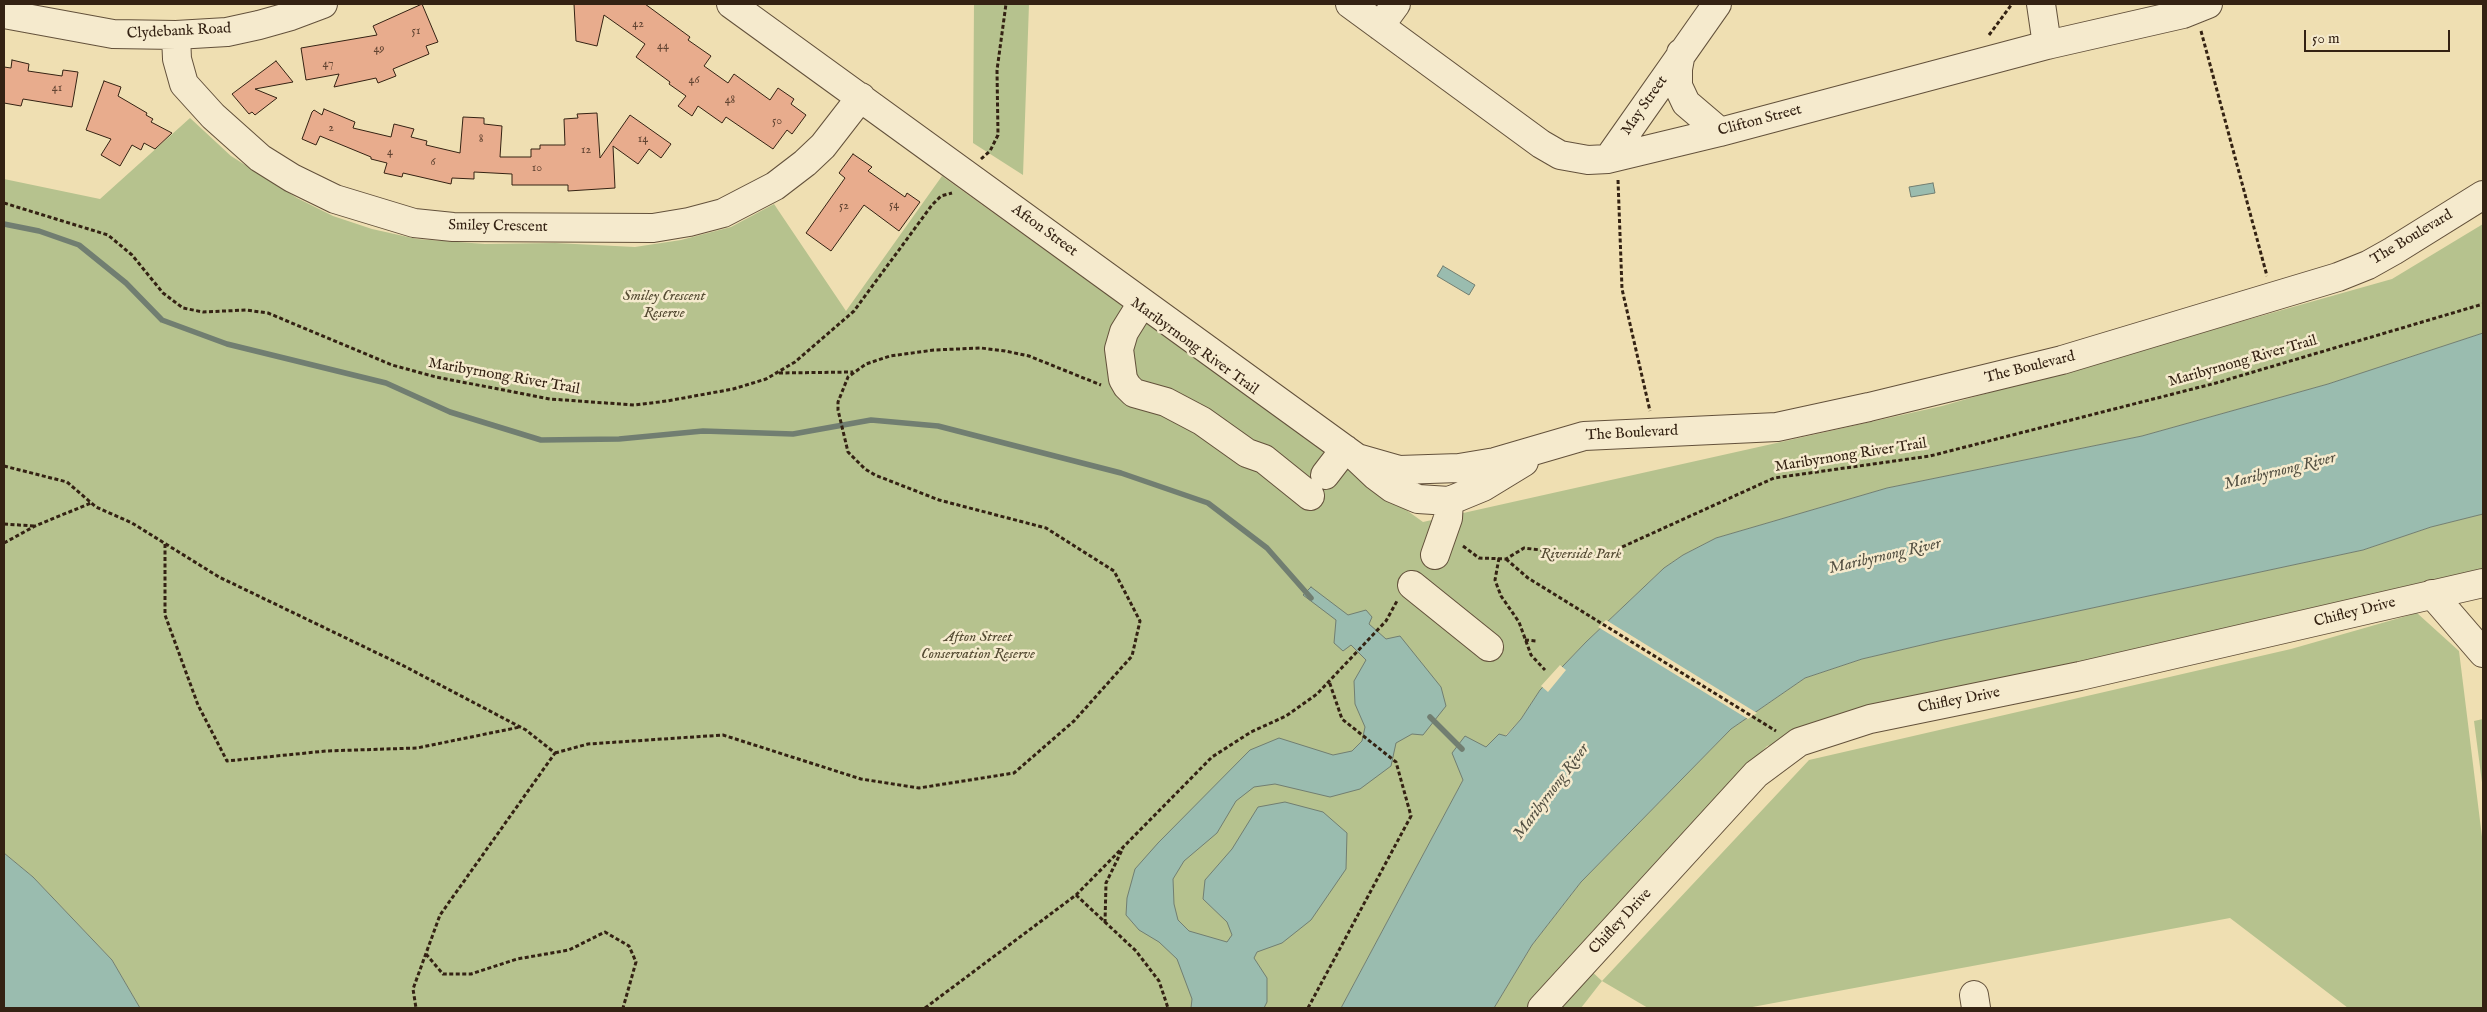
<!DOCTYPE html>
<style>
body{margin:0}
#map{position:relative;width:2487px;height:1012px;overflow:hidden;background:#efdfb2;font-family:"IM FELL English",serif}
canvas{display:block}
.frame{position:absolute;inset:0;border:5px solid #342213;pointer-events:none}
.scale{position:absolute;left:2304px;top:30px;width:146px;height:22px;box-sizing:border-box;border:2px solid #342213;border-top:0;padding-left:6px;font-size:15px;line-height:18px;white-space:nowrap;color:#342213;-webkit-text-stroke:4px #f5eacd;paint-order:stroke}
</style>
<div id="map">
<canvas width="2487" height="1012"></canvas>
<div class="frame"></div>
<div class="scale">50 m</div>
</div>
<script>
const context = document.querySelector('canvas').getContext('2d');
context.lineJoin = 'round';
function paint(path, color) { context.fillStyle = color; context.fill(path, 'evenodd'); }
const poly = rows => new Path2D(rows.map(r => 'M' + r).join(''));
function strokePath(path, color, width, dash) { context.strokeStyle = color; context.lineWidth = width; context.lineCap = dash ? 'butt' : 'round'; context.setLineDash(dash || []); context.stroke(path); }
function drawText(font, color, halo, rows, align = 'center') {
  context.font = font + ' "IM FELL English",serif'; context.lineWidth = 5; context.setLineDash([]); context.textBaseline = 'middle'; context.strokeStyle = halo; context.fillStyle = color; for (const [text, x, y, turn = 0] of rows) {
    context.save(); context.translate(x, y); context.rotate((+turn || 0) * Math.PI / 180); context.textAlign = isNaN(turn) ? turn : align; if (halo) context.strokeText(text, 0, 0); context.fillText(text, 0, 0); context.restore();
  }
}
paint(poly([
 [974,4,1029,4,1023,175,973,143],
 [190,118,231,156,297,198,333,216,372,229,417,239,485,244,555,243,635,247,681,240,731,227,774,204,846,311,942,176,1423,522,1942,406,2392,279,2483,224,2483,333,2328,384,2142,436,1887,488,1716,538,1683,555,1664,568,1586,642,1540,690,1521,719,1463,780,1341,1008,140,1008,112,960,33,877,4,853,4,179,100,199],
 [2483,514,2483,573,2089,666,1767,746,1574,955,1602,981,1809,760,2291,649,2417,613,2459,651,2483,845,2483,1008,2348,1008,2230,918,1747,1008,1648,1008,1602,981,1581,1008,1494,1008,1532,945,1581,882,1731,729,1805,678,1862,659,1943,640,2363,550,2431,527],
 [2483,719,2483,790,2474,721]
]), '#b6c28e');
const water = poly([
 [1933,183,1935,193,1911,197,1909,187,1933,183],
 [1443,266,1475,285,1469,295,1437,276,1443,266],
 [2483,333,2483,514,2431,527,2363,550,1943,640,1862,659,1805,678,1731,729,1581,882,1532,945,1494,1008,1341,1008,1463,780,1452,753,1465,736,1486,747,1499,734,1506,736,1521,719,1540,690,1586,642,1664,568,1683,555,1716,538,1887,488,2142,436,2328,384,2483,333],
 [1311,587,1348,615,1366,610,1372,617,1369,624,1386,639,1400,636,1441,687,1446,706,1423,735,1412,734,1396,743,1391,766,1360,789,1330,797,1275,784,1254,787,1236,801,1217,833,1184,861,1173,879,1174,904,1178,920,1189,931,1227,942,1232,935,1227,922,1203,899,1205,880,1232,849,1258,807,1285,802,1323,812,1347,833,1346,869,1311,920,1282,943,1257,952,1254,958,1267,978,1267,1002,1264,1008,1191,1008,1192,999,1177,959,1159,942,1139,930,1126,915,1127,898,1135,869,1158,843,1250,750,1279,738,1333,755,1352,751,1362,741,1365,727,1355,704,1354,681,1366,660,1351,645,1343,651,1334,643,1336,620,1303,595,1311,587],
 [4,853,33,877,112,960,140,1008,4,1008,4,853]
]);
paint(water, '#9abcaf');
strokePath(water, '#717e71', 1);
paint(poly([
 [1606,620,1757,713,1748,719,1598,627],
 [1560,665,1566,670,1548,692,1541,686]
]), '#efdfb2');
strokePath(poly([
 [4,224,39,231,79,245,126,283,162,320,227,344,386,383,450,412,541,440,619,439,703,431,793,434,871,420,938,426,1121,473,1208,503,1267,548,1311,598],
 [1430,717,1462,749]
]), '#717e71', 5.5);
const building = poly([
 [422,4,438,42,426,46,429,54,393,69,396,76,378,83,376,78,334,87,339,74,306,80,301,48,377,35,373,26,422,4],
 [574,4,645,4,690,37,688,40,711,56,704,66,728,83,734,74,770,100,778,88,794,99,791,104,806,115,792,134,787,130,773,149,726,117,722,123,698,106,692,116,678,106,686,96,669,84,670,82,636,57,645,44,604,15,597,46,576,41,574,4],
 [12,60,29,64,28,71,62,76,63,70,78,72,72,107,23,99,21,106,4,103,4,67,11,68,12,60],
 [276,61,293,82,255,89,277,98,255,115,252,112,249,114,232,94,276,61],
 [104,81,121,87,118,96,147,113,146,115,153,119,151,122,172,133,155,149,144,143,141,150,132,145,120,166,101,155,111,139,86,130,104,81],
 [324,109,355,122,353,128,391,137,394,124,414,129,411,137,427,141,426,145,460,153,463,117,484,118,484,124,502,126,500,157,531,157,531,149,540,149,540,145,565,145,564,119,578,118,577,114,597,113,600,158,630,115,671,144,661,158,649,149,638,164,613,146,615,188,568,191,568,185,512,185,512,174,474,172,474,179,452,178,451,184,403,173,402,177,384,173,387,163,371,159,371,157,320,136,316,145,302,139,312,112,314,110,322,115,324,109],
 [853,154,872,167,868,171,905,197,907,193,920,202,899,231,864,205,831,251,806,233,845,178,839,173,853,154]
]);
paint(building, '#e8ac8d');
strokePath(building, '#342213', 1);
const minor = poly([
 [731,4,1357,458,1376,476,1392,488,1418,499,1449,501,1483,487,1524,462],
 [1350,4,1541,144,1560,155,1588,160,1608,159,1720,132,2047,45,2183,14,2208,4],
 [2041,4,2047,45],
 [4,14,113,34,176,35,227,32,259,25,291,16,323,4],
 [1380,26,1396,4],
 [176,35,177,59,184,84,213,116,260,158,292,178,335,199,414,223,453,227,653,228,689,222,723,213,775,186,805,163,823,146,861,97],
 [1681,53,1678,69,1678,86,1686,103,1720,132],
 [1608,159,1717,4],
 [1142,303,1124,332,1119,349,1123,379,1127,386,1134,393,1166,402,1202,421,1247,453,1264,459,1310,496],
 [1357,458,1399,470,1459,468,1495,462,1584,436,1777,427,1869,407,2062,360,2338,277,2368,265,2393,251,2483,195],
 [1325,475,1345,449],
 [1435,555,1448,518,1449,501],
 [1412,585,1489,647],
 [2432,594,2483,653],
 [1974,995,1976,1008],
 [1542,1008,1756,774,1799,742,1870,719,2080,676,2483,583]
]);
strokePath(minor, '#63513b', 30);
strokePath(poly([
 [2201,31,2267,276],
 [1989,35,2012,4],
 [981,159,990,151,998,135,997,70,1006,4],
 [1618,180,1622,289,1650,411],
 [4,203,108,235,132,255,163,293,183,308,203,312,246,310,268,313,392,365,436,377,550,399,634,405,667,401,733,389,766,379,795,362,854,311,932,205,941,196,952,193],
 [779,373,853,372],
 [4,466,67,482,96,507,132,523,219,577,402,665,526,730,555,753,440,915,413,989,416,1008],
 [4,524,34,526],
 [4,543,35,526,91,503],
 [165,544,165,615,198,705,227,761,326,751,417,748,520,727],
 [1463,546,1479,558,1506,559,1524,548,1600,557,1774,478,1930,456,2216,383,2483,304],
 [1499,558,1495,580,1501,596,1519,622,1531,655,1545,670],
 [1506,559,1528,578,1776,731],
 [1525,640,1536,641],
 [555,753,588,744,723,735,861,779,919,788,1014,773,1074,721,1132,656,1140,621,1114,571,1046,528,939,500,875,475,865,469,848,452,838,410,838,402,848,377,866,364,890,356,934,350,981,348,1005,351,1029,356,1101,385],
 [1076,895,1136,951,1159,981,1168,1008],
 [1105,923,1106,883,1123,848],
 [426,954,443,974,471,974,517,959,569,950,605,932,629,946,636,962,623,1008],
 [925,1008,1076,895,1212,757,1251,732,1286,716,1317,694,1386,621,1397,601],
 [1308,1008,1411,816,1396,762,1342,719,1329,681]
]), '#342213', 3, [4, 2.5]);
strokePath(minor, '#f5eacd', 28);
drawText('12px', '#614432', null, [
 ["42",638,25],
 ["51",416,32],
 ["44",663,47],
 ["49",379,50],
 ["47",328,65],
 ["46",694,81],
 ["41",57,89],
 ["48",730,101],
 ["50",777,122],
 ["2",331,129],
 ["8",481,140],
 ["14",643,140],
 ["12",586,151],
 ["4",390,153],
 ["6",433,163],
 ["10",537,169],
 ["54",894,206],
 ["52",844,207]
]);
drawText('15px', '#342213', '#f5eacd', [
 ["Clydebank Road",179,32,-3],
 ["May Street",1645,106,-55],
 ["Clifton Street",1760,121,-15],
 ["Smiley Crescent",498,227,1],
 ["Afton Street",1044,231,36],
 ["The Boulevard",2412,238,-31],
 ["Maribyrnong River Trail",1194,347,36],
 ["Maribyrnong River Trail",2243,362,-16],
 ["The Boulevard",2030,368,-14],
 ["Maribyrnong River Trail",504,377,10],
 ["The Boulevard",1632,434,-3],
 ["Maribyrnong River Trail",1851,456,-9],
 ["Chifley Drive",2355,613,-14],
 ["Chifley Drive",1959,701,-11],
 ["Chifley Drive",1621,922,-47]
]);
drawText('italic 15px', '#544a32', '#f5eacd', [
 ["Smiley Crescent",664,297],
 ["Reserve",664,314],
 ["Riverside Park",1581,555],
 ["Afton Street",978,638],
 ["Conservation Reserve",978,655]
]);
drawText('italic 16px', '#535042', '#f5eacd', [
 ["Maribyrnong River",2280,472,-14],
 ["Maribyrnong River",1885,557,-13],
 ["Maribyrnong River",1552,792,-53]
]);
</script>
